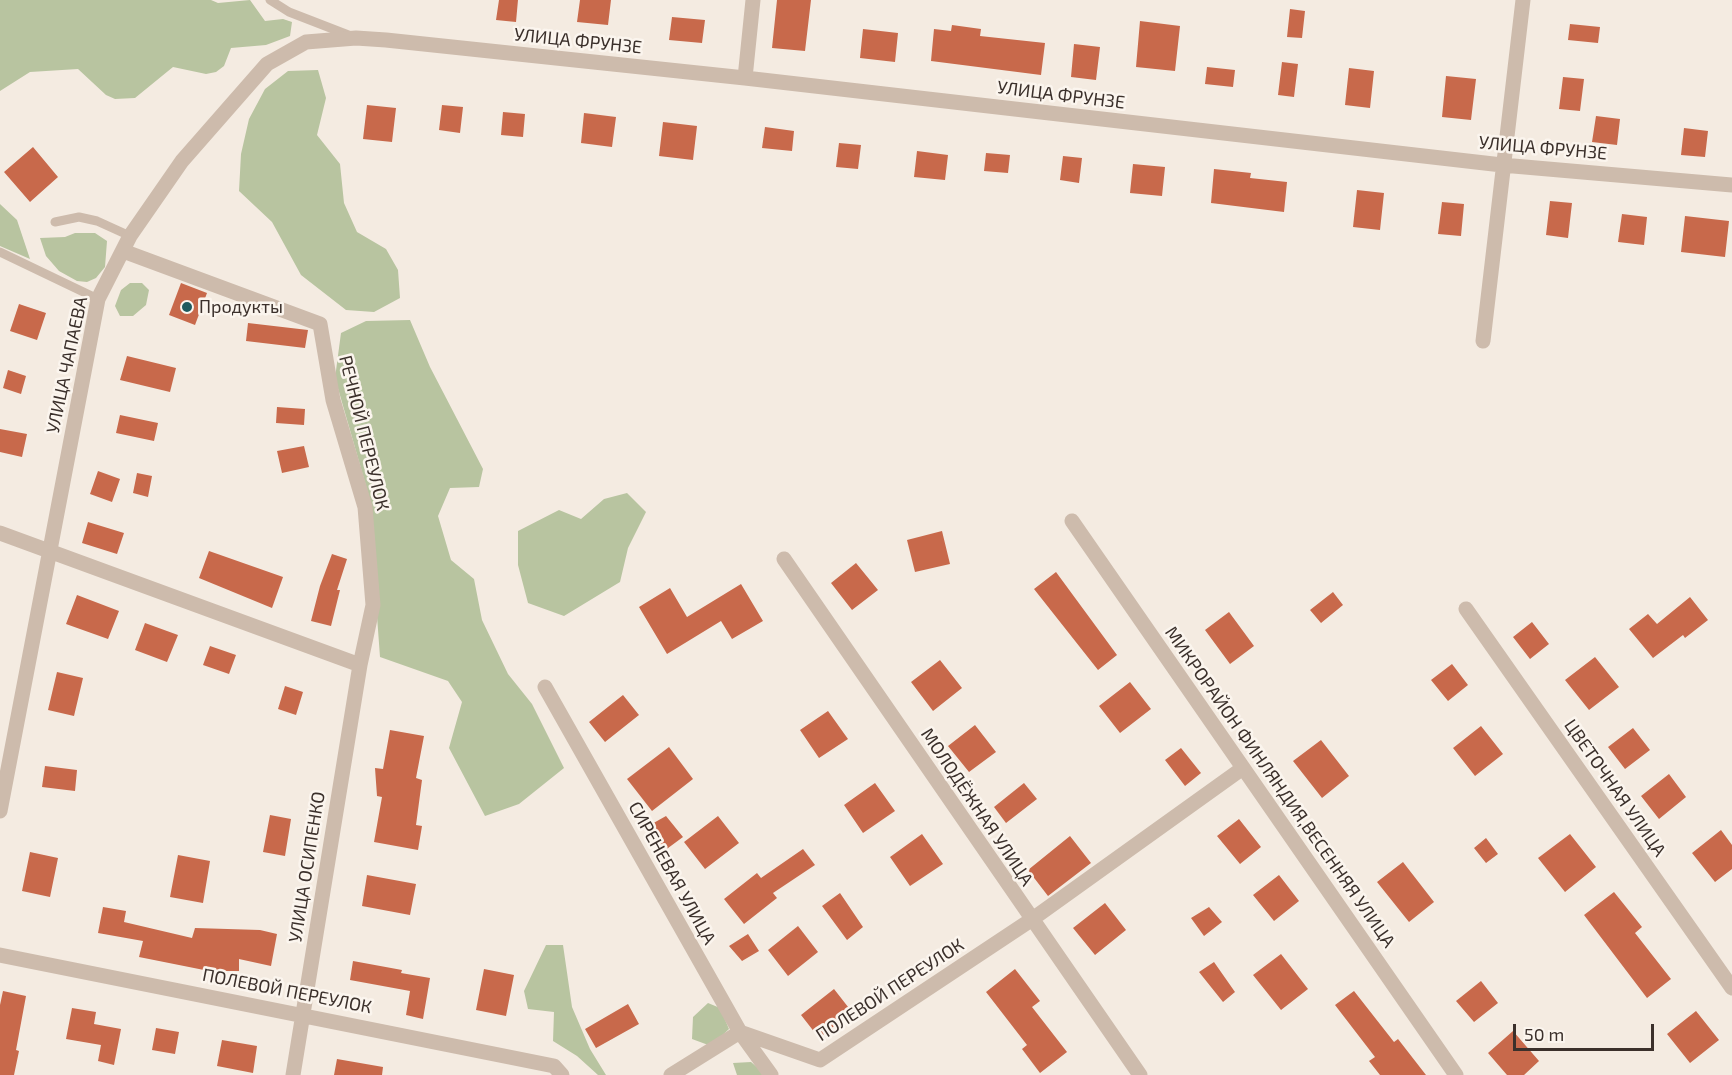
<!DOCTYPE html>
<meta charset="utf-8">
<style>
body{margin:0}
#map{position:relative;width:1732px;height:1075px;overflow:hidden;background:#f4ebe1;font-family:"Exo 2",sans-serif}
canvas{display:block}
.scale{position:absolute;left:1513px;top:1024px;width:141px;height:27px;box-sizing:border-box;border:3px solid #3b302b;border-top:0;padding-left:8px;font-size:18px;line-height:21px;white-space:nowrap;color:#3b302b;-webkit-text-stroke:4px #fbf5ee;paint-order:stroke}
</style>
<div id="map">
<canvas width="1732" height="1075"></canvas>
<div class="scale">50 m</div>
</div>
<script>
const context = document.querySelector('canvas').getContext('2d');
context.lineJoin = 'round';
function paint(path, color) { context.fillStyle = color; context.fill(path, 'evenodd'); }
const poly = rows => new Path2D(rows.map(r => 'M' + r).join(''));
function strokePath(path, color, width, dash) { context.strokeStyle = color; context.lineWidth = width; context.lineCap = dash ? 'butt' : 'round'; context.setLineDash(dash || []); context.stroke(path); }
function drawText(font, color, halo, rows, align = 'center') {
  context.font = font + ' "Exo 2",sans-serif'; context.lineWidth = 5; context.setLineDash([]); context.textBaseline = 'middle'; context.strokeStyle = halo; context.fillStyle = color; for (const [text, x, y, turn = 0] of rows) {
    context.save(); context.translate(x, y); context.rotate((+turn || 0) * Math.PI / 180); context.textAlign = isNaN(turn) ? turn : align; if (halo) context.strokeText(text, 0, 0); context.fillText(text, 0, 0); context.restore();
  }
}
paint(poly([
 [0,0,211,0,218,3,250,0,265,21,283,19,292,22,290,36,266,45,231,48,224,66,216,72,206,74,173,67,135,98,115,99,106,95,78,69,30,72,0,91],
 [318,70,326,98,317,135,340,164,344,203,357,232,386,249,398,270,400,298,374,312,346,310,301,275,272,222,239,191,241,154,249,119,265,89,288,71],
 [0,204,17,220,30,259,0,246],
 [75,233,95,233,107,241,105,267,96,278,87,282,77,281,59,271,46,256,40,238,65,237],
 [130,283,142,283,149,290,146,305,133,316,120,316,115,306,121,290],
 [410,320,430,367,483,469,479,487,450,488,438,516,451,560,474,579,482,620,508,674,532,704,564,768,519,804,485,816,449,748,462,702,448,681,380,657,368,493,335,378,341,333,366,321],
 [627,493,646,512,628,548,620,582,564,616,528,603,518,565,518,531,559,510,581,519,604,499],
 [546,945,563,945,572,1007,590,1049,606,1075,598,1075,577,1056,553,1041,554,1012,528,1009,524,991],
 [708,1003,720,1008,729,1029,711,1046,692,1039,693,1017],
 [751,1062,766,1075,737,1075,733,1063]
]), '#b8c4a0');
paint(poly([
 [499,0,518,0,516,22,496,20],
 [580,0,611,0,608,25,577,22],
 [777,0,811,0,805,51,772,48],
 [1290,9,1305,11,1302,38,1287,37],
 [672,17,705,20,702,43,669,40],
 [1140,21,1180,26,1175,71,1136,67],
 [1570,24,1600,27,1598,43,1568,40],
 [952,25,981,29,980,36,1045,43,1041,75,931,61,934,29,951,31],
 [863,29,898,33,895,62,860,58],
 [1074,44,1100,47,1096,80,1071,77],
 [1282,62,1298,64,1294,97,1278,95],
 [1207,67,1235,70,1233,87,1205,84],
 [1349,68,1374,71,1370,108,1345,105],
 [1446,76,1476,79,1471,120,1442,117],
 [1563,77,1584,79,1580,111,1559,109],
 [367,105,396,108,392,142,363,139],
 [442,105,463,107,460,133,439,130],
 [503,112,525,114,523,137,501,135],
 [584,113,616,117,612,147,581,143],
 [1596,116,1620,119,1617,145,1592,142],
 [663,122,697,126,693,160,659,156],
 [765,127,794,131,792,151,762,148],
 [1684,128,1708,131,1705,157,1681,155],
 [839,143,861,145,858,169,836,167],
 [33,147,58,177,30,202,4,172],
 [917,151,948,155,945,180,914,177],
 [986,153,1010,155,1008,173,984,171],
 [1063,156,1082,158,1079,183,1060,180],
 [1133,164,1165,167,1162,196,1130,193],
 [1214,169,1251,173,1250,178,1287,182,1284,212,1211,203],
 [1357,190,1384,193,1380,230,1353,227],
 [1550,201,1572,203,1568,238,1546,235],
 [1442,202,1464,204,1461,236,1438,234],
 [1622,214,1647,217,1644,245,1618,242],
 [1685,216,1729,221,1725,257,1681,252],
 [181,283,207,293,195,325,169,315],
 [19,304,46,313,37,340,10,331],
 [248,323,308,330,305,348,246,341],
 [127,356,176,368,170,392,120,380],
 [8,370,26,376,21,394,3,388],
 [277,407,305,409,304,425,276,423],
 [120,415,158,423,154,441,116,433],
 [0,429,27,434,22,457,0,452],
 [304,446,309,467,282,473,277,451],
 [98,471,120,479,112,502,90,494],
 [137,473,152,476,148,497,133,493],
 [88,522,124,533,117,554,82,543],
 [942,531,950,564,915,572,907,540],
 [209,551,283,577,272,608,199,578],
 [332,554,347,559,337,590,340,590,331,626,311,621,320,586],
 [856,563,878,590,852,610,831,583],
 [1056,572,1117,655,1098,670,1034,589],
 [741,584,763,621,732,639,721,621,667,654,639,607,670,588,687,617],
 [1333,592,1343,605,1321,623,1310,610],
 [77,595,119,611,108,639,66,624],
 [1690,597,1708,620,1685,638,1683,635,1653,658,1629,629,1648,614,1657,624],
 [1229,612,1254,646,1230,664,1205,630],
 [1532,622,1549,644,1530,659,1513,637],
 [145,623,178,635,167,662,135,650],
 [210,646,236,655,229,674,203,665],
 [1595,657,1619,687,1589,710,1565,680],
 [940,660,962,688,933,711,911,682],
 [1452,664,1468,685,1448,701,1431,680],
 [57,672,83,678,74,716,48,710],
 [1130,682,1151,709,1120,733,1099,706],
 [285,686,303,692,296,715,278,709],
 [623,695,639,715,605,742,589,722],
 [828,711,848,739,819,758,800,730],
 [975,725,996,752,969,772,948,746],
 [1481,726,1503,754,1475,776,1453,748],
 [1633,728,1650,750,1625,769,1608,747],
 [390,730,424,736,416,778,422,780,416,825,422,826,418,850,374,842,382,797,377,796,375,768,383,769],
 [1321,740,1349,776,1322,798,1293,761],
 [669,747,693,779,652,811,627,779],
 [1181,748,1201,773,1185,786,1165,760],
 [45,766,77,770,75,791,42,787],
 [1669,774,1686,797,1659,819,1641,796],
 [875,783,895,811,863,833,844,805],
 [1024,783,1037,799,1006,823,994,807],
 [270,815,291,819,285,856,263,852],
 [666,816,683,837,664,851,650,825],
 [718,816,739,843,705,869,684,842],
 [1239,819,1261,847,1240,864,1217,836],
 [1721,830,1732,845,1732,869,1715,882,1692,853],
 [922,834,943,864,910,886,890,857],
 [1570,834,1596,867,1565,892,1538,858],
 [1070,836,1091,863,1048,896,1028,870],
 [1486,838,1498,854,1486,863,1474,848],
 [803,849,815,865,773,893,777,898,744,924,724,899,757,873,761,878],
 [30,852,58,858,50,897,22,891],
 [178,855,210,861,203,903,170,897],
 [1403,862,1434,902,1409,922,1377,882],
 [367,875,416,884,410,915,362,906],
 [1279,875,1299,901,1274,921,1253,895],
 [1614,892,1642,927,1635,933,1671,979,1647,998,1584,915],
 [840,893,863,927,847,940,822,906],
 [1105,903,1126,930,1095,955,1073,928],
 [103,907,126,911,124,922,192,938,195,928,260,930,277,934,271,966,239,959,239,971,209,971,139,957,143,941,98,933],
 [1209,907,1222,922,1204,936,1191,918],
 [798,926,818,952,788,976,768,950],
 [748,934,759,951,742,961,729,946],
 [1281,954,1308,989,1281,1010,1253,975],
 [353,961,402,970,401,973,430,978,423,1019,406,1015,410,991,350,980],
 [1214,962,1235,992,1223,1002,1199,972],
 [484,969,514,975,506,1016,476,1010],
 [1015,969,1040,1001,1032,1007,1067,1052,1040,1073,1022,1049,1027,1045,986,992],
 [1481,981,1498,1003,1474,1022,1456,1001],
 [834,989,852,1012,819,1038,801,1015],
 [3,991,26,996,16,1050,19,1051,14,1075,0,1075,0,1005],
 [1354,991,1394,1042,1398,1039,1426,1075,1380,1075,1369,1061,1375,1057,1335,1005],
 [628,1004,639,1024,596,1048,585,1029],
 [72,1008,96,1012,94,1024,121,1029,114,1065,98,1061,101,1045,66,1039],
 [1696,1011,1719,1040,1690,1063,1667,1034],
 [156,1028,179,1032,175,1054,152,1050],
 [1513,1031,1539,1061,1524,1075,1507,1075,1488,1053],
 [222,1040,257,1046,253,1073,217,1066],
 [337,1059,383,1067,382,1075,334,1075]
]), '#c8694b');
strokePath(poly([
 [270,0,289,12,351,36],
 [55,222,79,217,97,221,130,236],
 [0,252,98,299]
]), '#cdbbac', 9);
strokePath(poly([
 [745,78,753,0],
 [123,251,320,324,333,400,365,507,373,605,360,665,293,1075],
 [1483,341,1523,0],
 [1072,521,1456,1075],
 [0,533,360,665],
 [784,559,1140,1075],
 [1466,609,1732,988],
 [545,687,740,1032,771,1075],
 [0,811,98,299,130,236,182,161,267,64,306,42,356,38,386,40,745,78,1502,165,1732,185],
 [0,955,554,1066,562,1075],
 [671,1075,740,1032,820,1060,1031,920,1243,768]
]), '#cdbbac', 15);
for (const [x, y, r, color] of [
 [187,307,6,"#1f5a5e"]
]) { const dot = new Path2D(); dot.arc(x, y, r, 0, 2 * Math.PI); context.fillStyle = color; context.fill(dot); strokePath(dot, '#fbf5ee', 2); }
drawText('18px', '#3b302b', '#fbf5ee', [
 ["УЛИЦА ФРУНЗЕ",578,41,6],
 ["УЛИЦА ФРУНЗЕ",1061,95,7],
 ["УЛИЦА ФРУНЗЕ",1543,148,5],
 ["УЛИЦА ЧАПАЕВА",67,365,-78],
 ["РЕЧНОЙ ПЕРЕУЛОК",364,433,76],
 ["МИКРОРАЙОН ФИНЛЯНДИЯ,ВЕСЕННЯЯ УЛИЦА",1280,787,55],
 ["ЦВЕТОЧНАЯ УЛИЦА",1615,788,55],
 ["МОЛОДЁЖНАЯ УЛИЦА",977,807,56],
 ["УЛИЦА ОСИПЕНКО",307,867,-81],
 ["СИРЕНЕВАЯ УЛИЦА",672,873,61],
 ["ПОЛЕВОЙ ПЕРЕУЛОК",890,990,-33],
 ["ПОЛЕВОЙ ПЕРЕУЛОК",287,991,11]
]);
drawText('18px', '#3b302b', '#fbf5ee', [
 ["Продукты",199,307]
], 'left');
</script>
